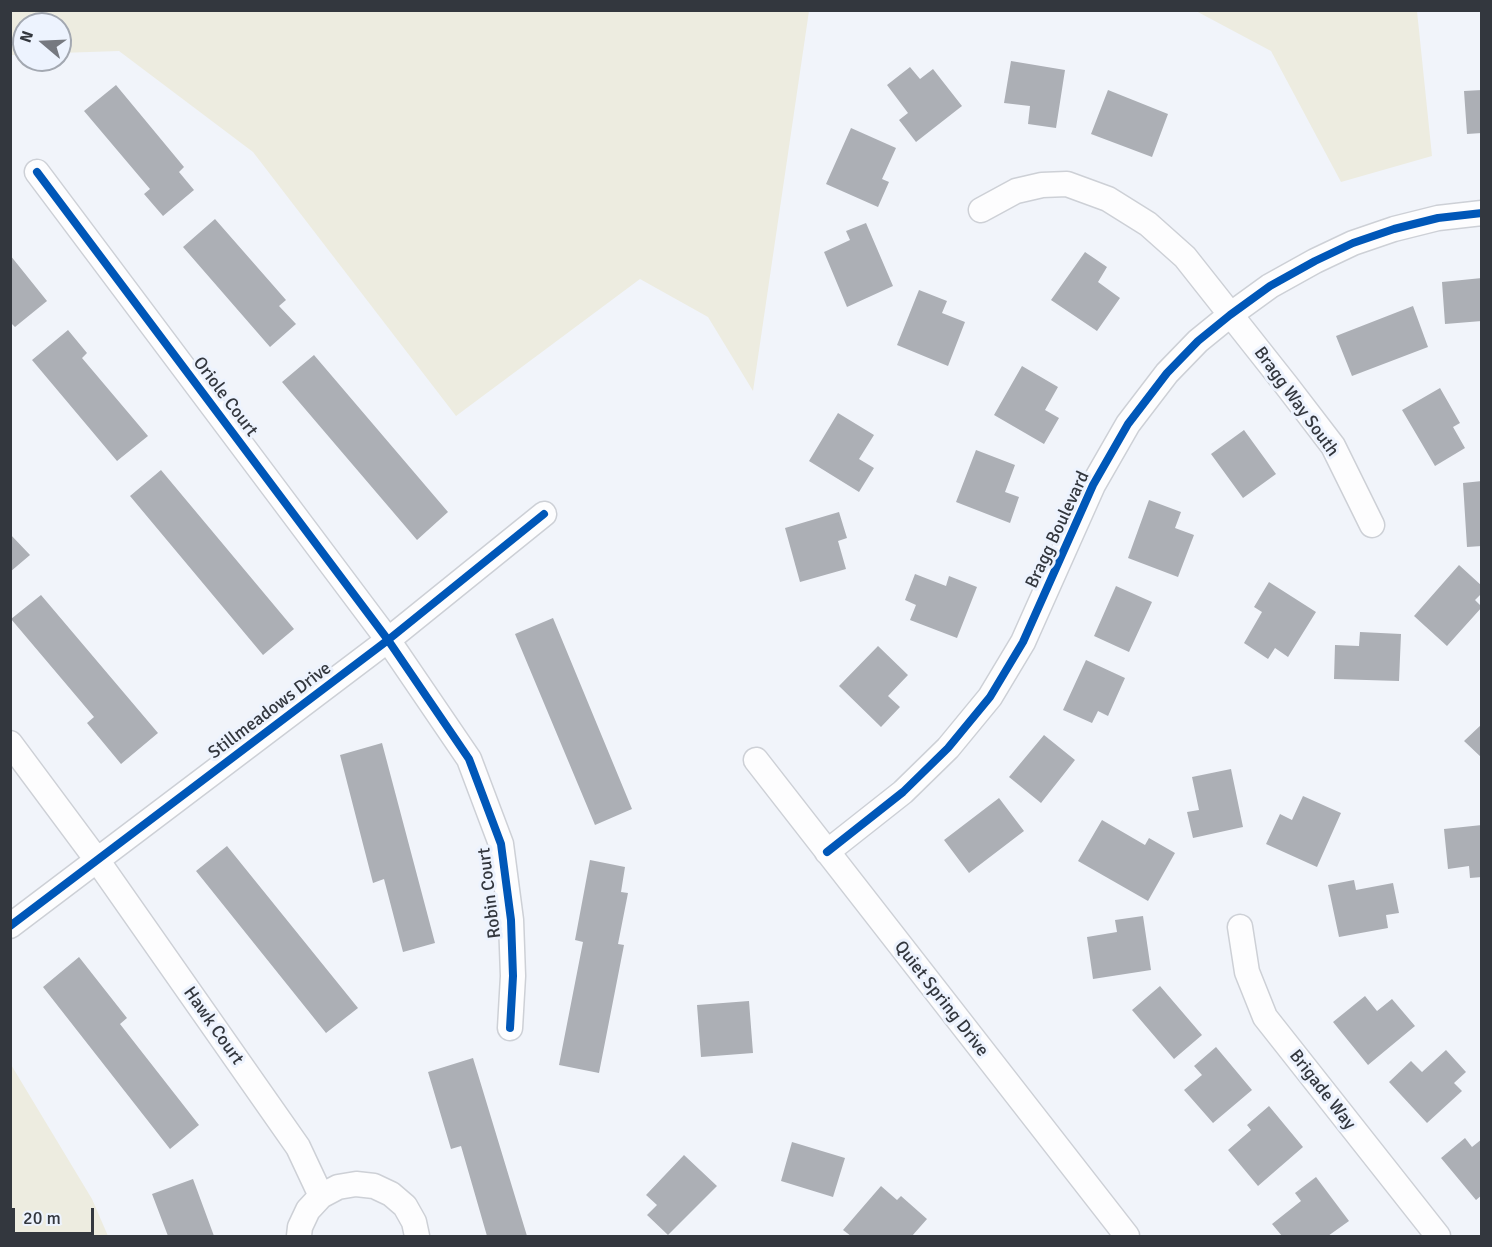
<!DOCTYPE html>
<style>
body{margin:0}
#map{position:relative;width:1492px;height:1247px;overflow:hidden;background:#f1f4fa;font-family:Signika,sans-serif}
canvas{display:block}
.frame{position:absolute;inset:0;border:12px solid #33373e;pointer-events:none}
.north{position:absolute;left:12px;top:12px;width:60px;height:60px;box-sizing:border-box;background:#edf3fe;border:2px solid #a3a8b1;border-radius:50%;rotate:289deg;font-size:16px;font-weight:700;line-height:24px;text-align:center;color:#33373e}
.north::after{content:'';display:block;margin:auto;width:21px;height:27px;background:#767980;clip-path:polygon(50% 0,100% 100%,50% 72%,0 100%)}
.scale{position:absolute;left:12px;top:1208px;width:82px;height:27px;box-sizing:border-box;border:3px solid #33373e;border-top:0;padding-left:8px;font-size:18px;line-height:21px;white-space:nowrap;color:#33373e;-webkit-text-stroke:4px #edf3fe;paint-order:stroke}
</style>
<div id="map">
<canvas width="1492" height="1247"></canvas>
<div class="frame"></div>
<div class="north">N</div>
<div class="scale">20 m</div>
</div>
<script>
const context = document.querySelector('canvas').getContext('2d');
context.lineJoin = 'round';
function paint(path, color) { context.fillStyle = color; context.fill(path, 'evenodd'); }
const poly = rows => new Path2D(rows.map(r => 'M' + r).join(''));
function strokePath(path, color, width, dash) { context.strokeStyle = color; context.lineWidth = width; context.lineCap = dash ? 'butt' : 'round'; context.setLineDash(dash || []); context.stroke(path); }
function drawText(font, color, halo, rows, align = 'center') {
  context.font = font + ' Signika,sans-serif'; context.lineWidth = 6; context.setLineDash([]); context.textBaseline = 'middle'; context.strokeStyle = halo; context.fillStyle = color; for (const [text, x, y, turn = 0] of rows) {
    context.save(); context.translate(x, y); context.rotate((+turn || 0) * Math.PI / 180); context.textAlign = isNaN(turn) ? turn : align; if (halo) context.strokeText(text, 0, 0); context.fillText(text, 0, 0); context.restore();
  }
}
paint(poly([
 [10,11,809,11,753,391,708,317,640,279,456,416,253,152,119,51,60,53,60,24,24,24,24,55,11,55],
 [1196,11,1417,11,1432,156,1341,182,1271,51],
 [10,1063,92,1199,108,1236,11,1236]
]), '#edece0');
paint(poly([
 [1011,61,1065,70,1056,128,1028,124,1030,106,1004,103],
 [910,67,920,79,933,69,962,106,916,142,899,120,908,113,887,85],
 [116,85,184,167,179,172,194,190,163,216,144,194,150,189,84,111],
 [1108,90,1168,114,1152,157,1091,134],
 [1482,90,1482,133,1467,134,1464,91],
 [851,128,896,148,882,179,889,182,878,207,826,184],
 [215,219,286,300,279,306,296,324,270,347,183,247],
 [866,223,893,286,847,307,824,252,850,240,846,231],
 [1085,252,1107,267,1098,282,1120,298,1097,331,1051,300],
 [10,255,47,301,15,327,10,322],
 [1482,278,1482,321,1445,324,1442,282],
 [919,290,947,301,942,313,965,322,948,366,897,345],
 [1413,306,1428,347,1352,376,1336,336],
 [68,330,87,353,82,358,148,436,117,461,32,360],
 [314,355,448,512,417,540,282,382],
 [1022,366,1058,387,1045,410,1059,418,1044,444,994,415],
 [1440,388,1460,423,1453,427,1465,448,1435,466,1402,410],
 [838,413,874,435,859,459,874,468,859,492,809,461],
 [1244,430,1276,474,1243,498,1211,454],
 [976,450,1015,465,1005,492,1019,497,1010,523,956,502],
 [161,470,294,629,263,655,130,496],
 [1482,481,1482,546,1467,547,1463,483],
 [1149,500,1181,512,1175,528,1194,535,1178,577,1128,558],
 [839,512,847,538,838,541,846,569,800,582,785,528],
 [10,534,30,555,10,572],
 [1459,565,1482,586,1482,593,1475,600,1482,607,1447,646,1414,616],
 [915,574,946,586,949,576,977,587,957,638,910,620,916,605,905,600],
 [1269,582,1316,612,1288,657,1275,648,1268,659,1244,643,1262,612,1254,607],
 [1116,586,1152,602,1129,652,1094,636],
 [41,595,158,733,121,764,87,723,94,717,11,619],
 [553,618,632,809,595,825,515,634],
 [1360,632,1401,634,1399,681,1334,679,1335,645,1359,646],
 [878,646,908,675,888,696,900,707,881,727,839,686],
 [1086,660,1125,678,1108,716,1098,711,1092,723,1063,710],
 [1482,724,1482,758,1464,741],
 [1044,735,1075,760,1041,803,1009,777],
 [382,743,435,943,403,952,384,879,373,883,340,755],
 [1231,769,1243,827,1193,838,1187,812,1199,810,1192,777],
 [1303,796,1341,813,1317,867,1266,844,1280,814,1292,820],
 [999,798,1024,831,969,873,944,840],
 [1102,820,1145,845,1149,838,1175,853,1148,901,1078,861],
 [1482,825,1482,877,1470,878,1469,866,1448,869,1444,829],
 [227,846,358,1008,326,1033,196,871],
 [590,860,625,867,621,892,628,893,618,944,624,945,599,1073,559,1065,583,942,575,940],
 [1354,880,1356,890,1393,883,1399,913,1386,915,1388,928,1339,937,1328,885],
 [1143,916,1151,970,1093,979,1087,937,1117,932,1115,920],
 [79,957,127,1018,120,1024,199,1125,170,1149,43,987],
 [1160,986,1202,1035,1174,1059,1132,1010],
 [1365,996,1377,1011,1392,999,1415,1026,1368,1065,1333,1022],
 [749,1001,753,1053,701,1057,697,1005],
 [1216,1047,1252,1090,1213,1123,1184,1090,1202,1075,1194,1066],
 [1446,1050,1466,1072,1454,1083,1462,1091,1427,1123,1389,1082,1411,1061,1422,1072],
 [473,1058,527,1236,487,1236,461,1146,451,1149,428,1072],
 [1269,1106,1303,1147,1258,1186,1228,1150,1251,1130,1247,1125],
 [1465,1138,1472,1147,1482,1139,1482,1195,1476,1200,1441,1158],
 [792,1142,845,1158,833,1197,781,1181],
 [684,1155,717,1186,668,1235,647,1215,657,1205,646,1195],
 [1316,1177,1349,1221,1328,1236,1282,1236,1272,1224,1301,1201,1295,1193],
 [193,1179,214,1236,168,1236,152,1194],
 [881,1186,897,1200,901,1196,927,1219,912,1236,851,1236,843,1230]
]), '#acafb5');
const minor = poly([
 [37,172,388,640,469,759,501,844,511,920,513,976,510,1028],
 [981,210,1016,191,1042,185,1067,184,1108,199,1148,224,1185,257,1287,386,1333,446,1372,525],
 [10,743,97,860,298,1147,321,1196],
 [756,760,1127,1236],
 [827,852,903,792,948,748,990,697,1023,642,1093,485,1128,424,1167,373,1198,341,1230,315,1270,286,1315,261,1353,243,1394,229,1438,218,1482,213],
 [10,926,388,640,544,514],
 [1240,927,1247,972,1265,1017,1438,1236],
 [299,1236,300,1227,308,1210,321,1196,338,1187,356,1184,374,1186,391,1194,405,1206,414,1222,417,1236]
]);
strokePath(minor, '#cdd0d6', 27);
strokePath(minor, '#fdfdfe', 24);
strokePath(poly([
 [37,172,388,640,469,759,501,844,511,920,513,976,510,1028],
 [827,852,903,792,948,748,990,697,1023,642,1093,485,1128,424,1167,373,1198,341,1230,315,1270,286,1315,261,1353,243,1394,229,1438,218,1482,213],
 [10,926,388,640,544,514]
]), '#0057b8', 8);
drawText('18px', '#33373e', '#edf3fe', [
 ["Oriole Court",225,397,53],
 ["Bragg Way South",1296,402,54],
 ["Bragg Boulevard",1058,530,-65],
 ["Stillmeadows Drive",270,711,-37],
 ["Robin Court",490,893,-97],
 ["Quiet Spring Drive",941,999,52],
 ["Hawk Court",213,1026,55],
 ["Brigade Way",1322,1090,52]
]);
</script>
